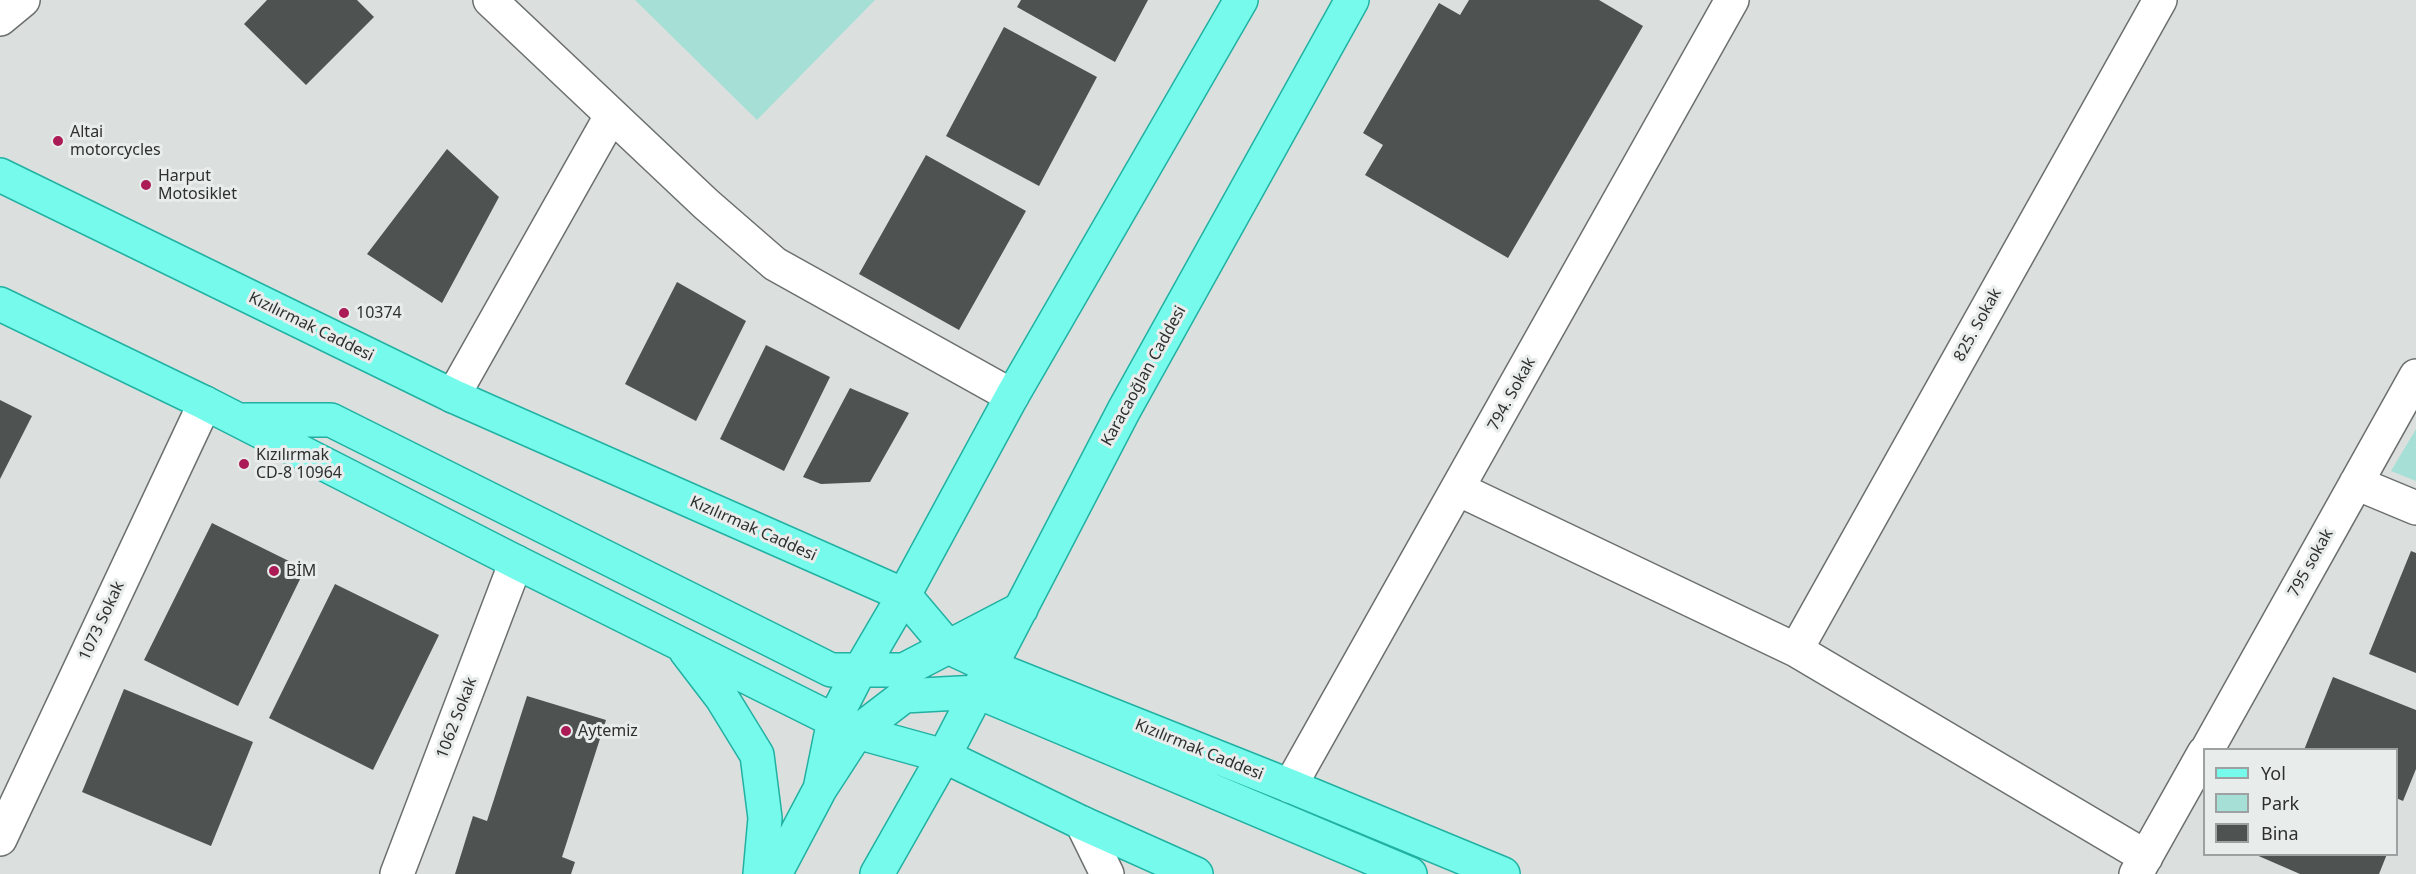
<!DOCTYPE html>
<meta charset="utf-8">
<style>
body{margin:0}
#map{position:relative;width:2416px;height:874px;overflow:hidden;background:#dbe0df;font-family:"Noto Sans",sans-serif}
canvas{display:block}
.legend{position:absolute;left:2203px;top:748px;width:195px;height:108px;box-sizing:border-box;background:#e8edec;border:2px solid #9ea1a1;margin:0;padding:8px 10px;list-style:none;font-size:18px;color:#2e3030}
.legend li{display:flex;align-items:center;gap:12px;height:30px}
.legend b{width:30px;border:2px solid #9ea1a1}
</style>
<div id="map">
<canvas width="2416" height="874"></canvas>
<ul class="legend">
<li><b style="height:8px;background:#76faec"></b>Yol</li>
<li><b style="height:16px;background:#a6dfd5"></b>Park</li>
<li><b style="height:16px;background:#4e5251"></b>Bina</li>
</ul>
</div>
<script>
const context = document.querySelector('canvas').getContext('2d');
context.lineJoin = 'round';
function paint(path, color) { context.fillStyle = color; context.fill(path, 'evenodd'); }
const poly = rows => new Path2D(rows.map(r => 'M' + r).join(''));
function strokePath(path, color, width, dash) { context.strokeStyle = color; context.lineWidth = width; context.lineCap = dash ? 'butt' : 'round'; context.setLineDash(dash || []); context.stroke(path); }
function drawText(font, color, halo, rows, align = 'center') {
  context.font = font + ' "Noto Sans",sans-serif'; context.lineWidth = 6; context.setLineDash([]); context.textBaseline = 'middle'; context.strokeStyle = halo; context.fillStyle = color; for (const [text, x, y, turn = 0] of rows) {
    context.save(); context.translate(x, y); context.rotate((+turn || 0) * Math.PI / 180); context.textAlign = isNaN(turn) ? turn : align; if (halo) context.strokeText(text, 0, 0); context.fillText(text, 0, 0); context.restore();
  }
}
paint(poly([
 [635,0,875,0,757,120],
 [2416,429,2416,481,2391,471]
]), '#a6dfd5');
paint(poly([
 [267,0,357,0,374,17,306,85,244,24],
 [1021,0,1148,0,1115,62,1017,7],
 [1469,0,1599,0,1643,26,1508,258,1365,175,1383,145,1363,133,1439,3,1460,15],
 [1004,27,1097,77,1039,186,946,136],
 [447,149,499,197,442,303,367,254],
 [926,155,1026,211,959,330,859,274],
 [677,282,746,321,696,421,625,384],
 [766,345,830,377,784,471,720,439],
 [850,388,909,413,870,482,821,484,803,477],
 [0,400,32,416,0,479],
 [212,523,305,569,238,706,144,660],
 [2411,551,2416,553,2416,673,2369,654],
 [335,584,439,635,373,770,269,718],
 [2333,677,2416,710,2416,769,2403,801,2396,798,2396,750,2304,750],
 [124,689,253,742,211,846,82,792],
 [527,696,606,720,562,857,575,862,571,874,455,874,473,816,487,821],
 [2254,854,2387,854,2379,874,2300,874]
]), '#4e5251');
const minor = poly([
 [490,0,706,204,775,264,1012,396],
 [0,19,23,0],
 [453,396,611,116],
 [2356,483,2416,508],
 [1458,489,1796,650,2146,857],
 [1796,650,2160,0],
 [2207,750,2416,376],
 [1290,786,1732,0],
 [1082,823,1107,874],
 [0,839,205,403],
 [397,874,516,562],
 [2136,874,2204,753]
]);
const major = poly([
 [0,175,453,396,904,595,948,647,991,667,1290,786,1503,874],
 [0,304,205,403,516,562,857,732,944,756,1082,823,1196,874],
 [245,420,331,420,831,670,904,670,1021,609],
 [686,651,722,698,757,755,765,818,760,874],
 [820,789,834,720,856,677,904,595,1012,396,1241,0],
 [775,874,820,789,857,732,904,696,978,692,1410,874],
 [877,874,944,756,1124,410,1352,0]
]);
strokePath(minor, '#6b6f6e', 36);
strokePath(major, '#21b1a2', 36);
strokePath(minor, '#fff', 33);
strokePath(major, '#76faec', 33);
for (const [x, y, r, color] of [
 [58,141,6,"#ab1c56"],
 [146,185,6,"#ab1c56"],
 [344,313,6,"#ab1c56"],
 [244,464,6,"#ab1c56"],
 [274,571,6,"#ab1c56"],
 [566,731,6,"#ab1c56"]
]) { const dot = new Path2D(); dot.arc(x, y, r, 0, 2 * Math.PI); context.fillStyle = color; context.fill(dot); strokePath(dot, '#e8edec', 2); }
drawText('16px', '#2e3030', '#e8edec', [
 ["Altai",70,132],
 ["motorcycles",70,150],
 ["Harput",158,176],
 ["Motosiklet",158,194],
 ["10374",356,313],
 ["Kızılırmak",256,455],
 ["CD-8 10964",256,473],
 ["BİM",286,571],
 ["Aytemiz",578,731]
], 'left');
drawText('16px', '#2e3030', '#e8edec', [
 ["825. Sokak",1978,325,-61],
 ["Kızılırmak Caddesi",311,327,26],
 ["Karacaoğlan Caddesi",1144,376,-61],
 ["794. Sokak",1512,394,-61],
 ["Kızılırmak Caddesi",753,529,24],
 ["795 sokak",2311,563,-61],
 ["1073 Sokak",102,621,-65],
 ["1062 Sokak",457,718,-69],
 ["Kızılırmak Caddesi",1199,750,22]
]);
</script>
